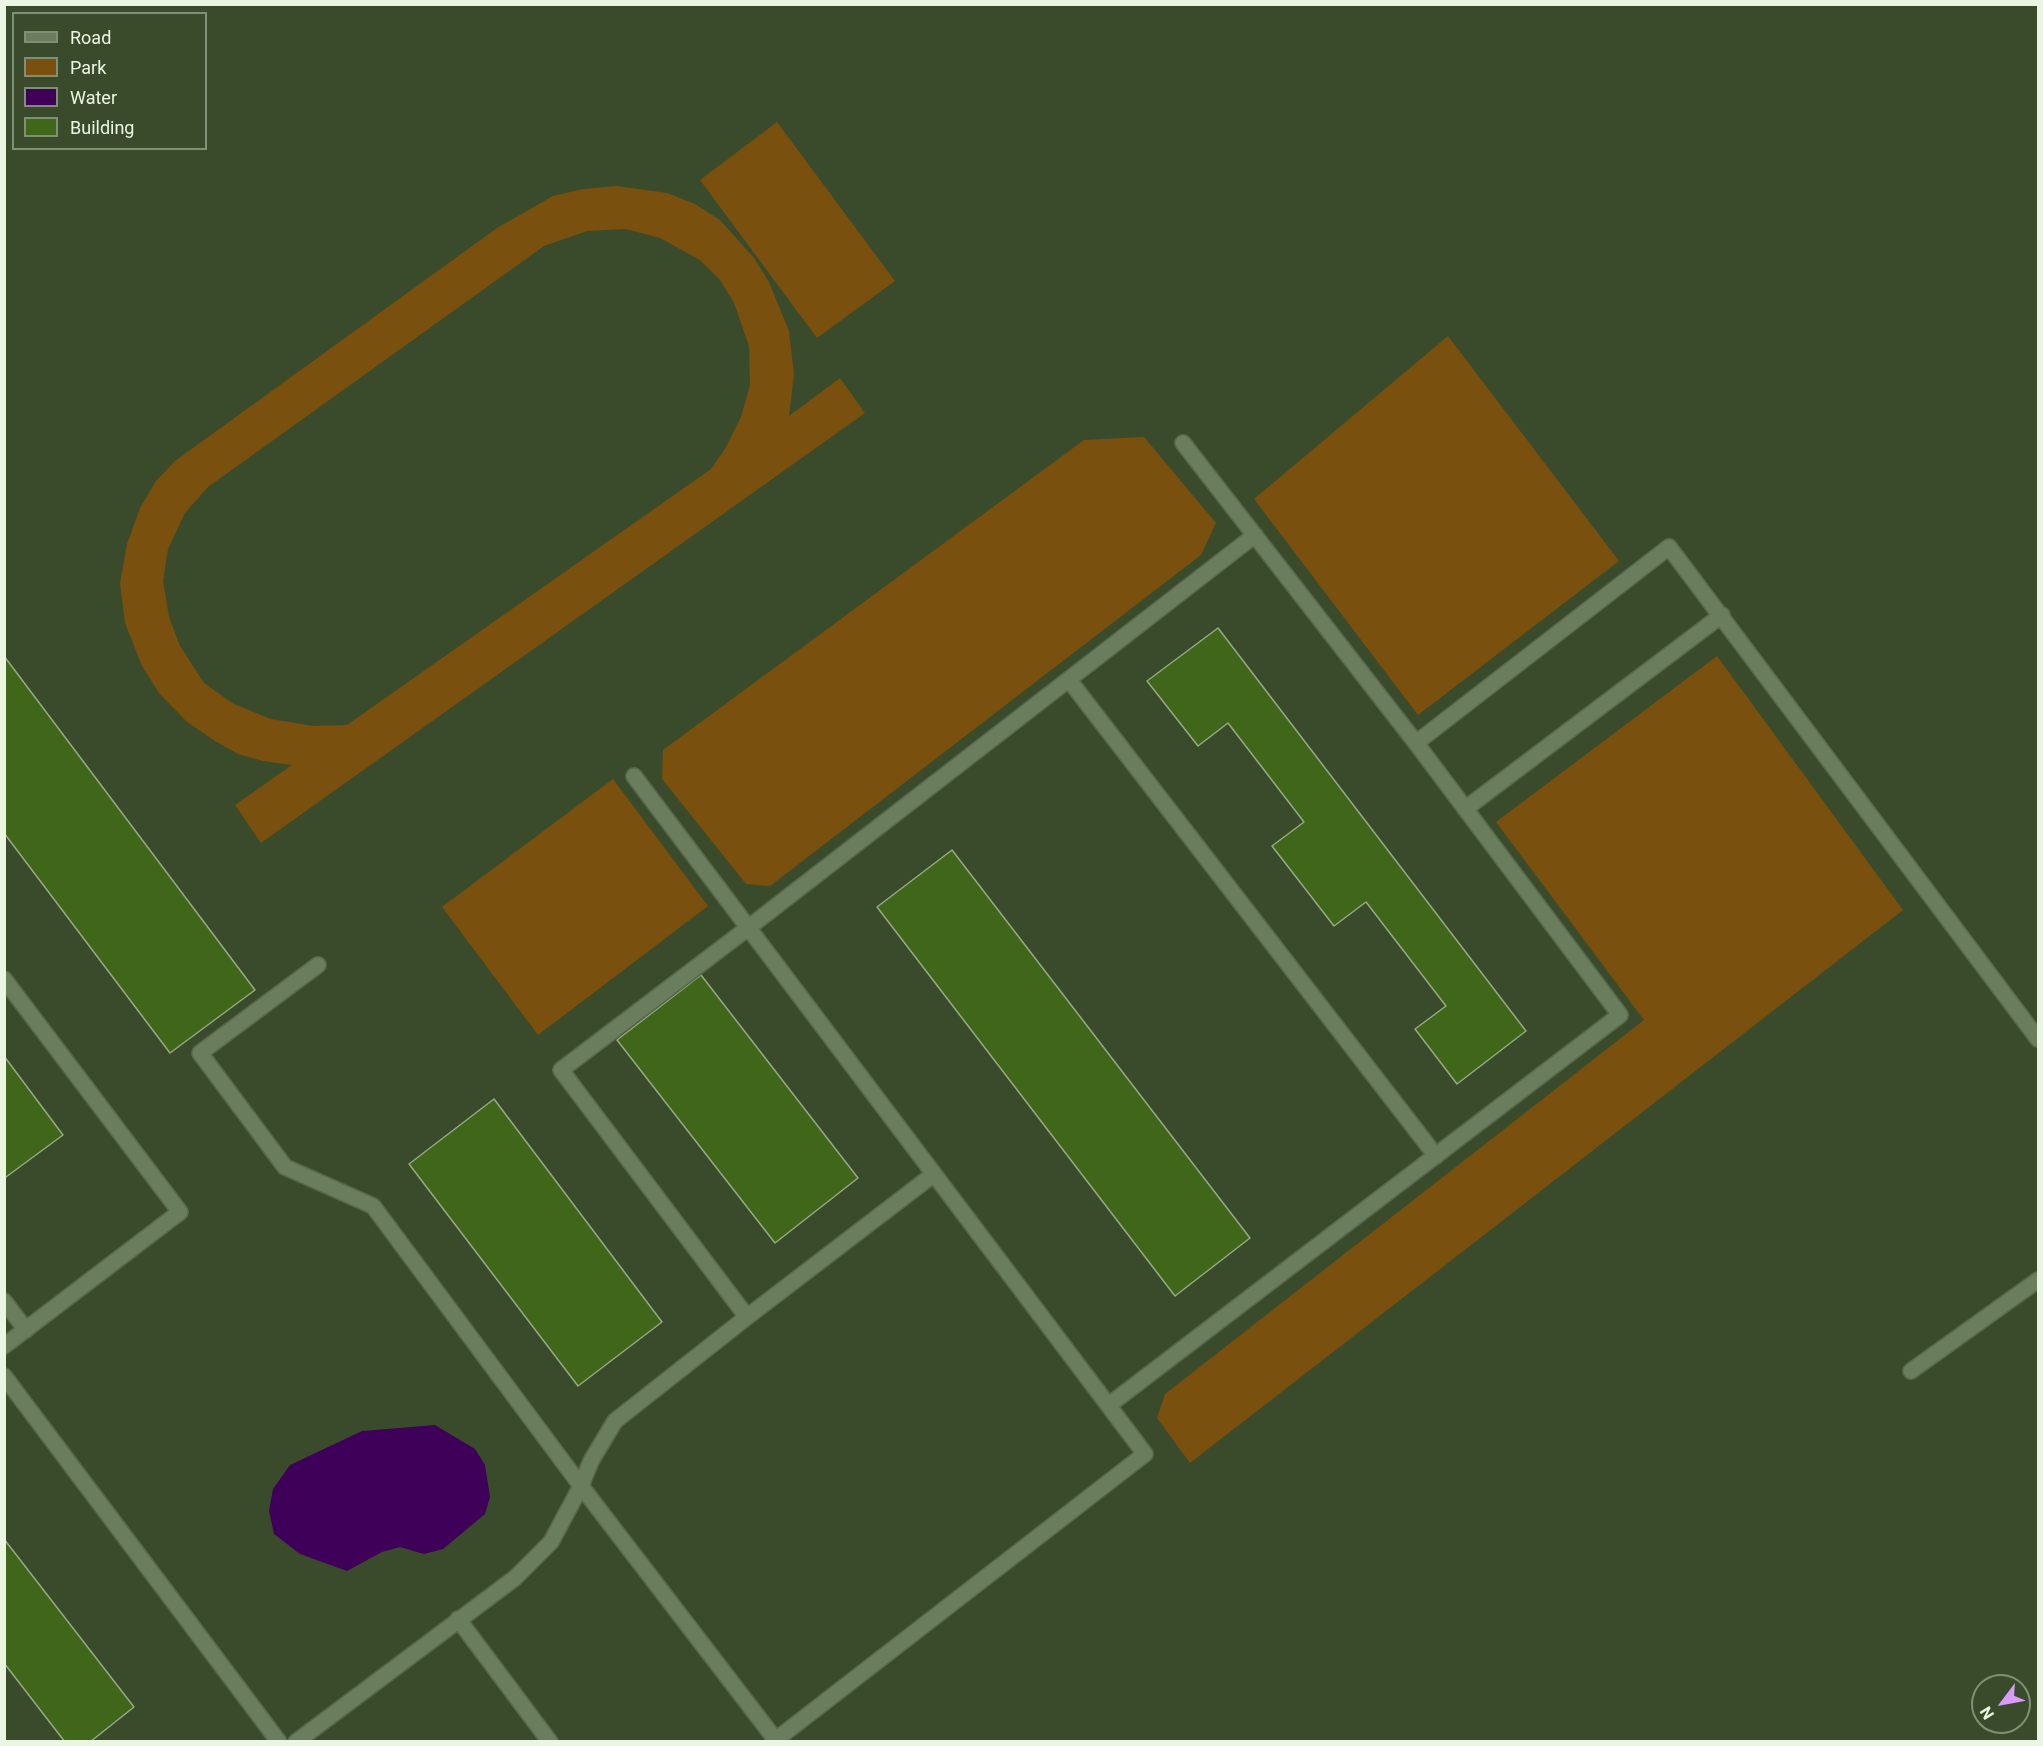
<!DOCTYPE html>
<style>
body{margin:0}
#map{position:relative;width:2043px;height:1746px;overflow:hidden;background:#3a4b2c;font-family:Roboto,sans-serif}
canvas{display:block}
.frame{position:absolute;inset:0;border:6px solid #eaf5e2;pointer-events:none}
.legend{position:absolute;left:12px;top:12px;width:195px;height:138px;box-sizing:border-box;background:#3a4b2c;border:2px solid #808f75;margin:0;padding:8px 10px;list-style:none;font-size:18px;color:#eaf5e2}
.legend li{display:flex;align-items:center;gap:12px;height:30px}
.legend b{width:30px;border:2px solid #808f75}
.north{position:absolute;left:1971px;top:1674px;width:60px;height:60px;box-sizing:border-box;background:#3a4b2c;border:2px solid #808f75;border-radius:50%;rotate:238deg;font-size:16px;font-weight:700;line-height:24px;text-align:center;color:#eaf5e2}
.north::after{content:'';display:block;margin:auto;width:21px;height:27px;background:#d79bf9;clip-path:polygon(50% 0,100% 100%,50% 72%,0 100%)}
</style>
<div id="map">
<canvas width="2043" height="1746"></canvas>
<div class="frame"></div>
<ul class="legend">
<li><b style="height:8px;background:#6a7d5c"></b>Road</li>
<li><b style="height:16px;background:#79500d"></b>Park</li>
<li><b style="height:16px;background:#3f0059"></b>Water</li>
<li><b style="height:16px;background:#406719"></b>Building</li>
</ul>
<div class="north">N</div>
</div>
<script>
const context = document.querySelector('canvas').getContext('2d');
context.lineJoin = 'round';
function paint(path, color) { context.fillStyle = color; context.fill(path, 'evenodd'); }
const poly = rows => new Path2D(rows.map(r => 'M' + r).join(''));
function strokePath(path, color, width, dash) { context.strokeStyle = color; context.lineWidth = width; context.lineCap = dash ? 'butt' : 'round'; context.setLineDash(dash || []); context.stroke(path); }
paint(poly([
 [777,122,895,281,817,338,700,180],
 [617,186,667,193,695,204,720,220,754,258,769,282,789,331,794,374,789,416,840,378,865,413,261,843,235,805,292,765,263,761,238,754,215,741,187,722,159,693,142,666,125,623,120,583,127,544,140,508,156,481,175,461,497,228,553,196,583,189],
 [626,229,660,238,700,260,720,280,734,303,749,346,750,385,741,417,725,449,711,469,347,725,313,726,271,719,234,704,204,683,180,646,169,617,163,581,168,549,185,513,208,487,544,246,587,231],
 [1448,336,1619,561,1418,715,1254,499],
 [1144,437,1216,523,1201,555,770,886,746,884,662,779,663,750,1084,440],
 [1717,656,1903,910,1190,1463,1157,1418,1165,1394,1644,1020,1496,822],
 [613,779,708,906,538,1035,442,907]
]), '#79500d');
paint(poly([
 [435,1425,475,1449,485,1465,490,1497,485,1514,443,1549,424,1554,400,1547,382,1552,347,1571,300,1554,274,1534,269,1511,273,1489,290,1465,362,1431]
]), '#3f0059');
const building = poly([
 [1218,628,1526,1031,1457,1084,1415,1029,1446,1006,1366,902,1334,926,1272,846,1304,822,1228,723,1198,746,1147,681,1218,628],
 [4,656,255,990,170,1053,4,833,4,656],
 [952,850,1250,1238,1175,1296,877,907,952,850],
 [701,975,858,1178,775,1243,617,1040,701,975],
 [4,1056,63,1135,6,1177,4,1174,4,1056],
 [494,1099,662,1322,578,1386,409,1164,494,1099],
 [4,1539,134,1707,90,1742,65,1742,4,1663,4,1539]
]);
paint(building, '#406719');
strokePath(building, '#95a987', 1.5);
const service = poly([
 [1069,680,1436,1156],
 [1416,743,1669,547,2038,1039],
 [634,776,1145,1454,773,1742],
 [1465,809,1722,615],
 [4,979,180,1212,4,1346],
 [4,1301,26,1330],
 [747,1317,561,1070,748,928,1255,535],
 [4,1376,279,1742],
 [1109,1405,1620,1015,1416,743,1183,443],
 [458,1619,550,1742],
 [775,1739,581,1486,591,1461,615,1421,747,1317,934,1174],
 [296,1742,515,1578,551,1542,581,1486,373,1206,285,1167,200,1053,318,965]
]);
const minor = poly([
 [1911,1371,2038,1280]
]);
strokePath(service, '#59674d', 18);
strokePath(minor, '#59674d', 18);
strokePath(service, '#6a7d5c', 15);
strokePath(minor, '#6a7d5c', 15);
</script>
